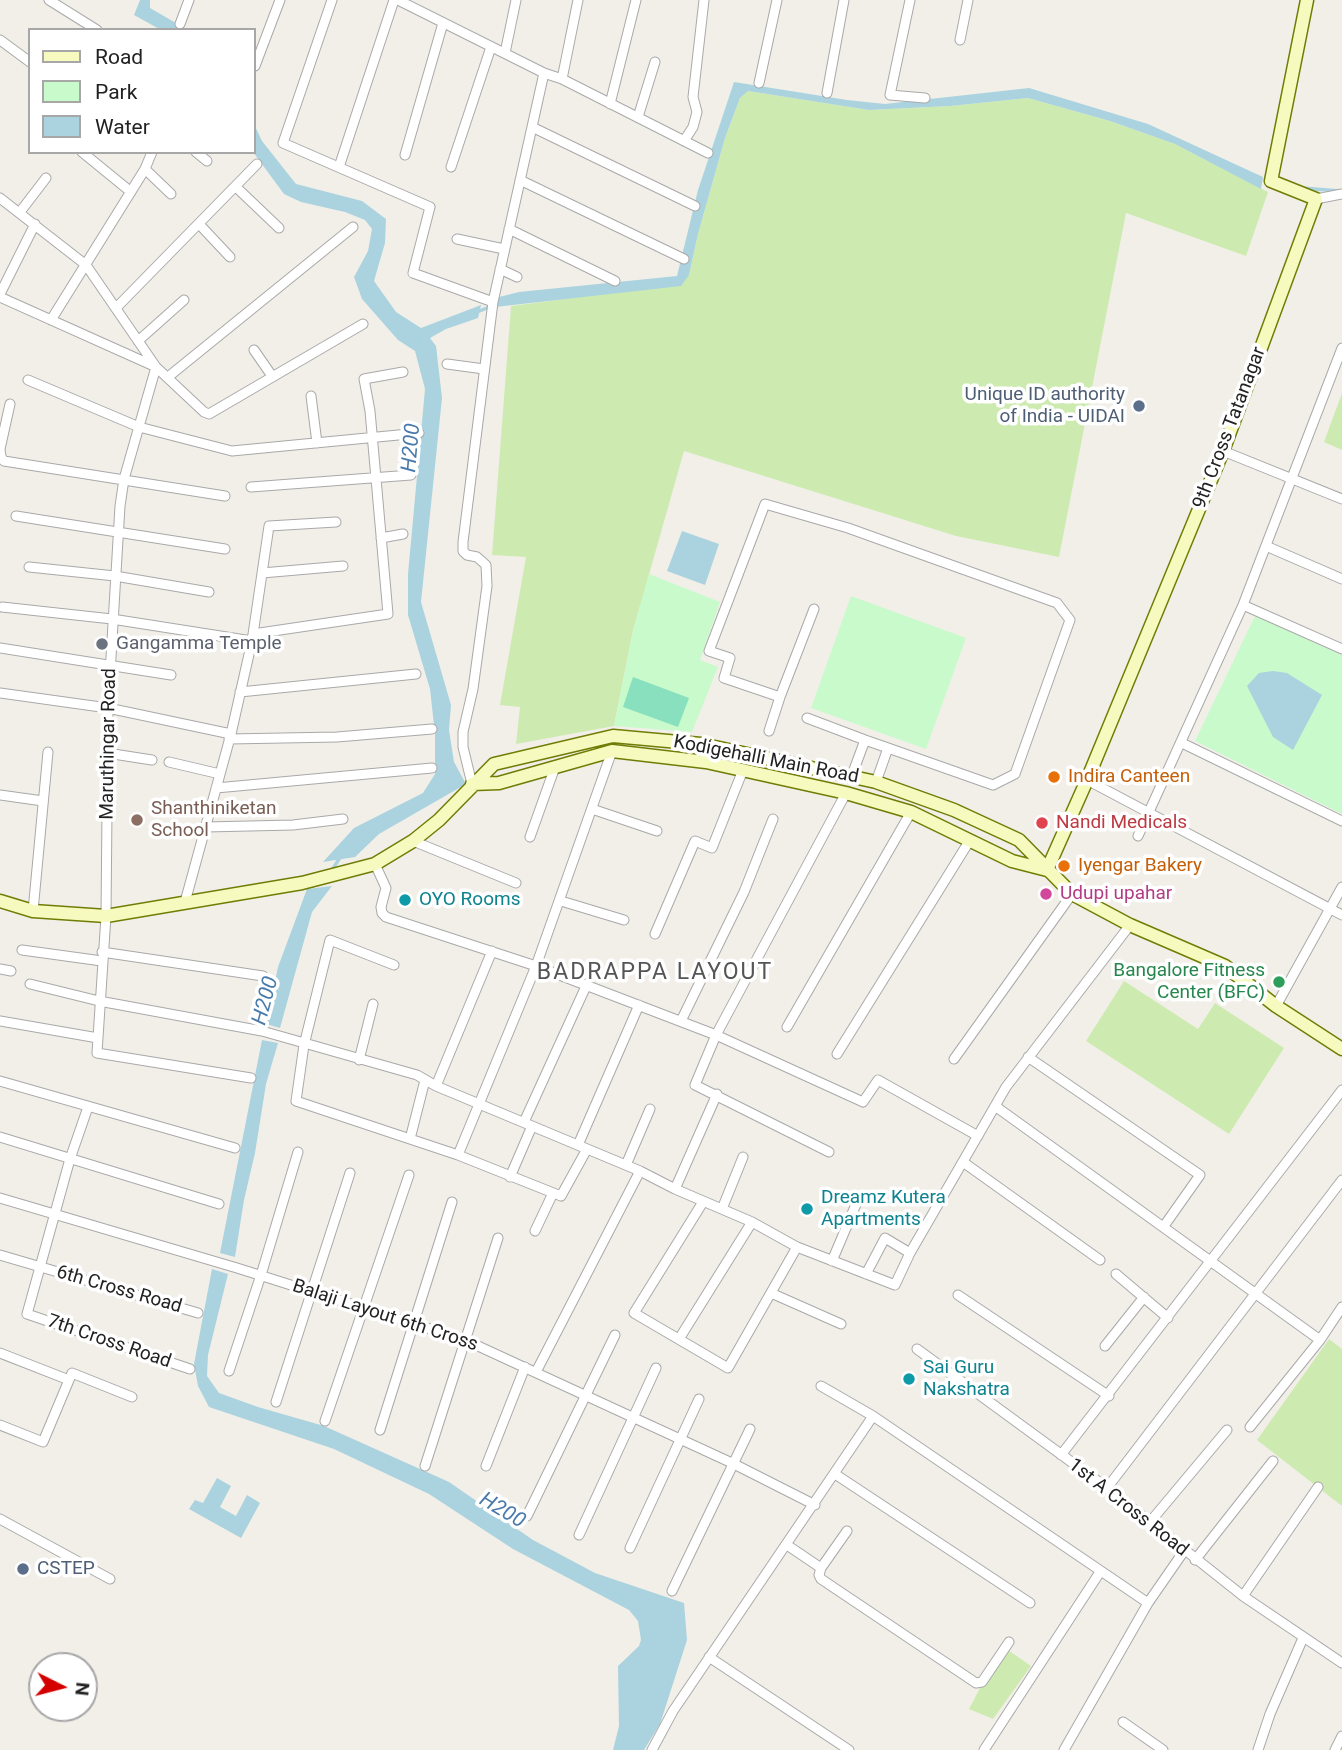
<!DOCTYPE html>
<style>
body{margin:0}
#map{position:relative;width:1342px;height:1750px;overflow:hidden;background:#f2efe9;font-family:Roboto,sans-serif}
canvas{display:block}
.legend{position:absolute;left:28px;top:28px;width:228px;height:126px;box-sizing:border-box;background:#fff;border:2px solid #a7a7a7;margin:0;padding:9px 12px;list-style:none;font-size:21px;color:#222}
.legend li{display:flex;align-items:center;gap:14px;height:35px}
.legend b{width:35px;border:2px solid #a7a7a7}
.north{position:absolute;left:28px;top:1652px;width:70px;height:70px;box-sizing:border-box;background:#fff;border:2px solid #a7a7a7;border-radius:50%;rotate:96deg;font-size:19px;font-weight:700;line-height:28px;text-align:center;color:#222}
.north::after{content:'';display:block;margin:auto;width:24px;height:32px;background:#d40000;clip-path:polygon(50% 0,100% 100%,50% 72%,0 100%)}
</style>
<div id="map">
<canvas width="1342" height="1750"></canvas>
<ul class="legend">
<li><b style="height:9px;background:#f7fabf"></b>Road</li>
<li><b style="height:19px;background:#c8facc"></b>Park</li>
<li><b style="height:19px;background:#aad3df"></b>Water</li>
</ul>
<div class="north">N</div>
</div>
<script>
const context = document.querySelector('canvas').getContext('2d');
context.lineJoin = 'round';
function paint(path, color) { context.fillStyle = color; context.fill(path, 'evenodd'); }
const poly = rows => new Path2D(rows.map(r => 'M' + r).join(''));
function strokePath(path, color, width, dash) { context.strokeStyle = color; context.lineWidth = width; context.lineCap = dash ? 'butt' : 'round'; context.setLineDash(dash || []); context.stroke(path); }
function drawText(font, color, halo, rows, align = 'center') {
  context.font = font + ' Roboto,sans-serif'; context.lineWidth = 7; context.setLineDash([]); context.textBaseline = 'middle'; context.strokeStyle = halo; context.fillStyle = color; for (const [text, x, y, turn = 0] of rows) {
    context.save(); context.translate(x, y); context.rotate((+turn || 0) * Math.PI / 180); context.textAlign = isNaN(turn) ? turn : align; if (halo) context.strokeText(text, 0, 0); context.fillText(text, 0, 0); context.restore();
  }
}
paint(poly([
 [748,91,869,110,950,106,1028,98,1110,121,1175,144,1268,192,1246,256,1126,213,1059,557,956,536,684,451,633,631,614,726,516,744,520,707,500,705,526,557,492,555,511,306,587,296,689,275,698,234,725,138,740,98],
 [1342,393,1342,450,1324,442],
 [1124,981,1198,1029,1215,1003,1284,1048,1229,1134,1086,1041],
 [1329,1339,1342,1349,1342,1506,1257,1440],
 [1008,1650,1031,1666,993,1719,969,1709,980,1688]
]), '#cdebb0');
paint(poly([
 [649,574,720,602,700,660,718,667,692,732,614,726,633,631],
 [851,596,966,638,926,749,811,708],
 [1255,616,1342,655,1342,814,1195,741]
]), '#c8facc');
paint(poly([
 [633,677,689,698,678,727,623,707]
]), '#88e0be');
paint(poly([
 [140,0,150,0,150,8,188,30,161,30,134,15],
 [734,82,847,100,885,104,1029,88,1148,124,1263,177,1261,189,1175,144,1110,121,1028,98,950,106,869,110,748,91,740,98,725,138,698,234,689,275,681,286,495,307,499,297,519,292,677,276,698,190],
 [254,124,262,141,296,184,362,201,386,219,385,243,374,281,396,312,421,328,481,305,478,318,446,329,430,338,436,346,442,398,421,602,451,705,449,730,454,762,466,784,379,834,355,857,323,862,354,828,423,793,435,774,435,734,430,689,408,615,408,574,425,389,415,351,398,340,362,299,354,277,368,251,372,229,365,220,345,212,301,202,284,194,253,152],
 [682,531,719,544,705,585,667,571],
 [1273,671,1287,673,1322,695,1293,750,1273,737,1247,686,1259,673],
 [332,886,312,912,280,1028,266,1024,278,967,307,889],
 [262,1040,278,1043,266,1084,255,1153,244,1200,235,1257,220,1253],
 [212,1269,228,1274,208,1355,207,1376,219,1393,258,1407,324,1426,449,1482,533,1540,595,1573,684,1603,687,1640,660,1724,644,1750,613,1750,619,1726,618,1666,639,1646,641,1640,638,1621,629,1610,513,1549,429,1494,334,1449,209,1407,198,1386,194,1364],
 [217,1478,231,1486,220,1507,236,1516,247,1495,260,1503,241,1538,189,1509,195,1500,203,1503]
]), '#aad3df');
strokePath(poly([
 [1302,188,1340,191],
 [477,312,492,306],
 [332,870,341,856]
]), '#aad3df', 3.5);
const street = poly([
 [49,0,97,30],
 [332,0,283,143,430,207,413,273,493,302],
 [398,0,544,73,562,79,708,153],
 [910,0,890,95,925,98],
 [180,24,189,0],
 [0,40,30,62],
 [960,40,968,0],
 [505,53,516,0],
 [255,66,280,0],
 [562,79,578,0],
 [759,83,777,0],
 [827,93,844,0],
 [610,104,636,0],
 [638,117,655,62],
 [532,127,695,206],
 [684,141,693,127,697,112,693,97,704,0],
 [82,152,131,192],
 [196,152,207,161],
 [405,155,443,23],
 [339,167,394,0],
 [451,167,491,47],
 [145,169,171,194],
 [520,180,684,259],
 [236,187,279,228],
 [0,198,86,265,156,367,204,412,209,414,363,324],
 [1316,199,1342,194],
 [20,212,46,178],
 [199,224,230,257],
 [509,229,615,281],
 [457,239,504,249],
 [500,269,517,277],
 [0,294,35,224],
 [0,297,156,367,124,479,120,506,108,708,106,916,97,1053,251,1078],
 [116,308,257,164],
 [51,320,145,169,152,152],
 [138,341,184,300],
 [254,350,272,376],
 [447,364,484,369],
 [168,377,353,227],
 [28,380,139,427,232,451,419,433],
 [311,396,317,443],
 [10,404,0,449,1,457,4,461,225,496],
 [1223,451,1342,499],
 [251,487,411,475],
 [16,516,225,549],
 [381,538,403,534],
 [1266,546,1342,579],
 [29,567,115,576,209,592],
 [262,573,343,566],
 [1243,605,1342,649],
 [2,607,112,619,252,641],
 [253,634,388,614,370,411,364,379,403,372],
 [0,648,171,675],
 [240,692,416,674],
 [0,693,108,708,231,734],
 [780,697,814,609],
 [807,718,865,740],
 [769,731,780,697,724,678,730,658,709,651,765,504,848,528,1057,603,1070,620,1015,774,993,785,888,748],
 [229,739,337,737,432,729],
 [1182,743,1342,821],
 [612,751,536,966,716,1035,863,1102,878,1080,978,1136],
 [107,753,152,760],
 [169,762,220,774],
 [852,775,865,740,888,748,876,782],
 [1087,780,1342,915],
 [472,784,463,747,463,732,473,689,487,586,486,565,477,557,467,555,463,551,463,542,493,302,544,73],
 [216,788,432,768],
 [0,795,43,801],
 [592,809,657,831],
 [206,827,293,825,343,819],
 [1138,836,1243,605,1342,348],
 [530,837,555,767],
 [413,841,516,883],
 [375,864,386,888,381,907,382,913,386,917,536,966,458,1155],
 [561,901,624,920],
 [185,902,231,734,252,641,269,526,336,522],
 [33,911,48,752],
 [655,934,695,841,712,848,743,770],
 [22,950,102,961],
 [102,952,263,976],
 [394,965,330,940,304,1045,296,1101,458,1155,561,1196,587,1149],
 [0,969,11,971],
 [30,984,99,1001,262,1031,417,1075,436,1086,640,1171,675,1189,752,1222,797,1247,895,1285,910,1253,1006,1087,1130,925],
 [1276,1006,1342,887],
 [0,1021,98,1038],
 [681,1021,744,892,773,819],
 [787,1027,911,812],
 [837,1054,970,840],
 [1028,1057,1200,1175,1164,1226],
 [954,1059,1072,894],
 [359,1060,373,1004],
 [0,1081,235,1148],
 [436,1086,492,951],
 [995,1106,1320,1340,1250,1427],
 [88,1107,70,1159,27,1314,190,1369],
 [524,1122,587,984],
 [0,1137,219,1204],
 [410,1139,425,1080],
 [578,1145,639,1005],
 [829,1152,695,1085,716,1035,846,793],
 [963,1162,1100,1260],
 [626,1165,650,1109],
 [510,1177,532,1126],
 [675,1189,717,1094],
 [0,1198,237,1268,465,1340,732,1463,815,1505],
 [703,1202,634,1313,728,1368,797,1247],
 [722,1209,743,1157],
 [535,1231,553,1193],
 [0,1255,198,1313],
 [832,1261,857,1202],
 [866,1274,885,1238,910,1253],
 [1116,1274,1168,1318],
 [771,1293,841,1324],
 [958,1295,1109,1396],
 [679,1339,752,1222],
 [1320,1340,1342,1307],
 [1105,1346,1144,1297],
 [917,1349,1107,1488,1243,1596,1342,1663],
 [0,1353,69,1380,43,1442,0,1425],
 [229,1371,261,1275,298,1152],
 [536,1372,640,1171],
 [69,1380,72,1373,132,1397],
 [821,1386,873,1416,1148,1603],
 [276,1402,350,1173],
 [325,1421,409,1175],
 [380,1430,452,1202],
 [1061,1455,1342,1090],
 [425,1466,498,1238],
 [486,1466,525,1367],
 [835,1474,1030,1603],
 [1107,1488,1342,1180],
 [527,1516,615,1335],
 [0,1519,110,1579],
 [1150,1522,1227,1430],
 [579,1535,656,1368],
 [787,1545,821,1568,819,1575,821,1579,976,1683,982,1682,1009,1642],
 [630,1548,699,1399],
 [1195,1560,1273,1461],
 [821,1568,847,1531],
 [672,1591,750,1429],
 [1243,1596,1318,1487],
 [709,1657,849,1750],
 [1123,1722,1163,1750],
 [652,1750,673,1711,873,1416],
 [984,1750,1100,1572],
 [1064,1750,1148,1603,1184,1551],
 [1258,1750,1270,1714,1303,1638],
 [1335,1750,1342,1736]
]);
const secondary = poly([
 [472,784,499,783,612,751,706,762,846,793,911,812,1012,861,1047,870],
 [1047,870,1087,780,1223,451,1316,199,1271,181,1307,0],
 [0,901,33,911,106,916,302,883,375,864,413,841,439,820,494,764,613,736,701,744,876,782,954,810,1019,840,1072,894,1130,925,1225,966,1276,1006,1342,1049]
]);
strokePath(street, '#a9a9a9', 11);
strokePath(secondary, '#707d05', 15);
strokePath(street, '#fff', 9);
strokePath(secondary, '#f7fabf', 12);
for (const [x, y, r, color] of [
 [1139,406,7,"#5c6f8a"],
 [102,644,7,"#6b7280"],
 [1054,777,7,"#e8710a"],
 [137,820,7,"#8d6e63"],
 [1042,823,7,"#e0444e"],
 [1064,866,7,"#e8710a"],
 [1046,894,7,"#d1479c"],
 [405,900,7,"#0f9aa8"],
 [1279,982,7,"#2e9e5b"],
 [807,1209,7,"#0f9aa8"],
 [909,1379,7,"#0f9aa8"],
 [23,1569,7,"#5c6f8a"]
]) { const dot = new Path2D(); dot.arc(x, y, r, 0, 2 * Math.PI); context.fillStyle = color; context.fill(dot); strokePath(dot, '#fff', 2.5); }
drawText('19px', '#4e5e75', '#fff', [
 ["Unique ID authority",1125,395],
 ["of India - UIDAI",1125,417],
 ["CSTEP",37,1569,"left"]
], 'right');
drawText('19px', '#222', '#fff', [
 ["9th Cross Tatanagar",1230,428,-69],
 ["Maruthingar Road",109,744,-89],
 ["Kodigehalli Main Road",766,760,11],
 ["6th Cross Road",119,1290,16],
 ["Balaji Layout 6th Cross",385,1316,18],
 ["7th Cross Road",109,1342,19],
 ["1st A Cross Road",1128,1508,38]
]);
drawText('19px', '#5b616d', '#fff', [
 ["Gangamma Temple",116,644]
], 'left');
drawText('19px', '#c56008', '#fff', [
 ["Indira Canteen",1068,777],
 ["Iyengar Bakery",1078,866]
], 'left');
drawText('19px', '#785e54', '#fff', [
 ["Shanthiniketan",151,809],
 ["School",151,831]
], 'left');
drawText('19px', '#be3a42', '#fff', [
 ["Nandi Medicals",1056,823]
], 'left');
drawText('19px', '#b23c85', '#fff', [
 ["Udupi upahar",1060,894]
], 'left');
drawText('19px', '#0d838f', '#fff', [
 ["OYO Rooms",419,900],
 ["Dreamz Kutera",821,1198],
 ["Apartments",821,1220],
 ["Sai Guru",923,1368],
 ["Nakshatra",923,1390]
], 'left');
drawText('19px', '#27864d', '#fff', [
 ["Bangalore Fitness",1265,971],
 ["Center (BFC)",1265,993]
], 'right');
drawText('italic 21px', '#4a7aab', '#fff', [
 ["H200",412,448,-85],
 ["H200",266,1001,-75],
 ["H200",502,1511,31]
]);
context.letterSpacing = '2px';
drawText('23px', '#555', '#fff', [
 ["BADRAPPA LAYOUT",655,973]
]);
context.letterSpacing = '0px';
</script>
